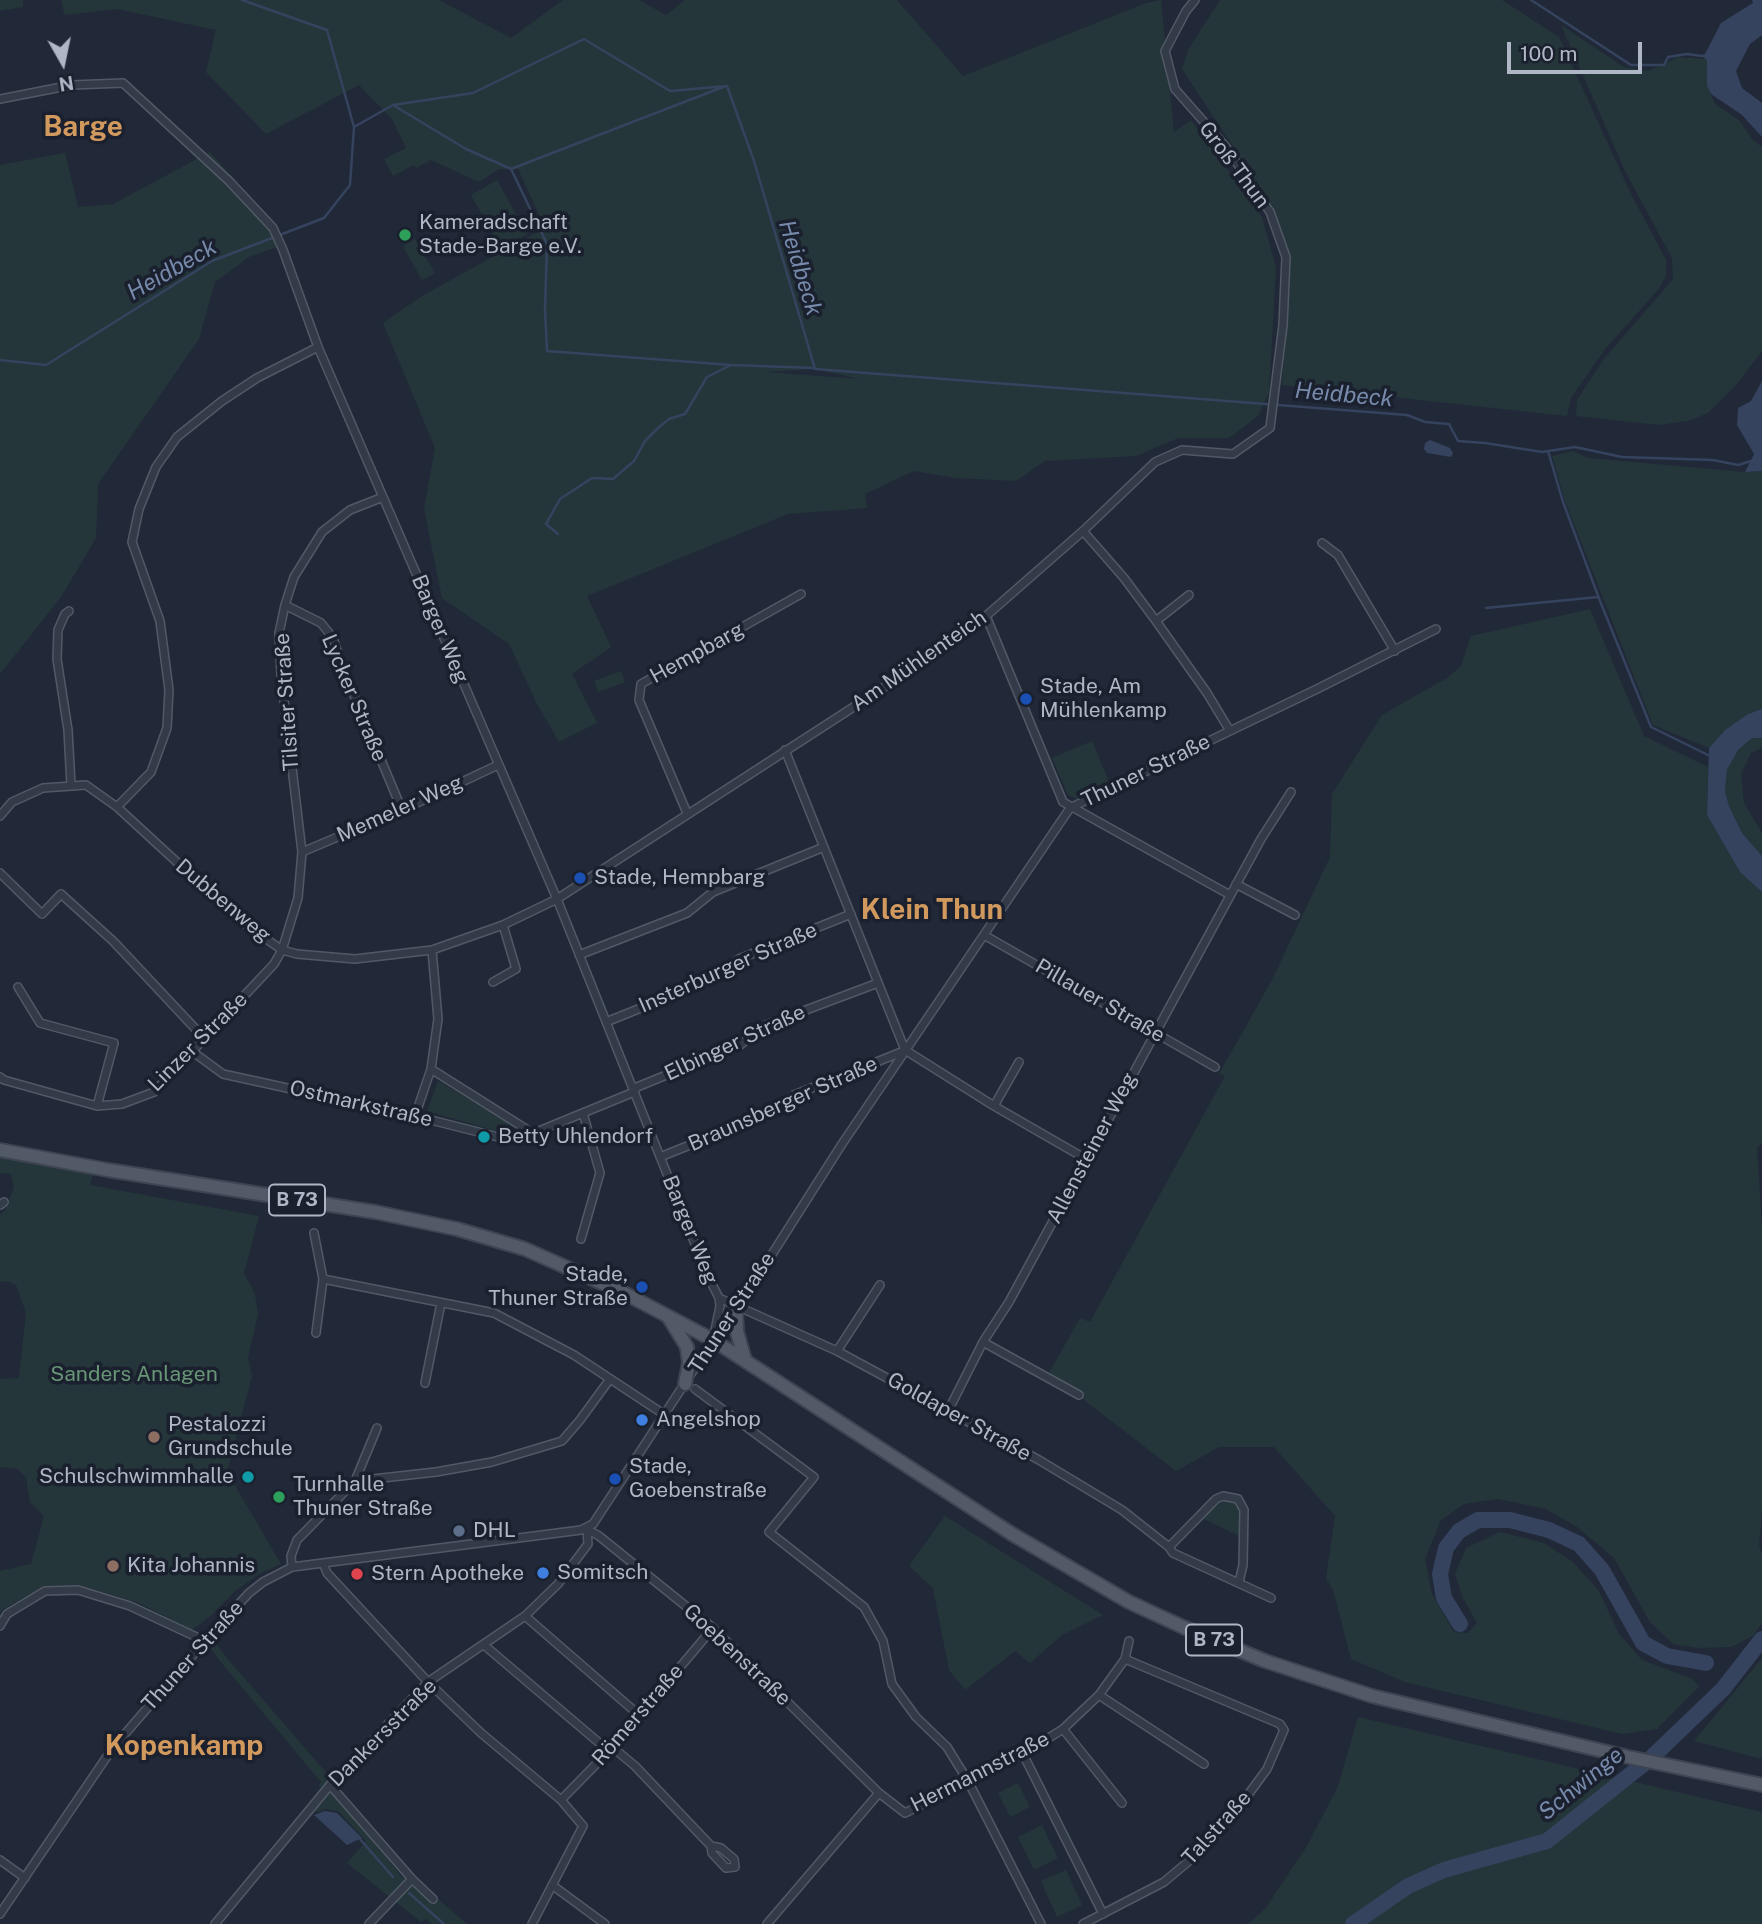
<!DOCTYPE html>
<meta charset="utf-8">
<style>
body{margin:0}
#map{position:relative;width:1762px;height:1924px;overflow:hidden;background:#212938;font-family:"Public Sans",sans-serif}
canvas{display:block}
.north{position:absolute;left:28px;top:28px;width:70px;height:70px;-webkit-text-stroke:5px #1a202d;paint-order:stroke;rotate:171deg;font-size:19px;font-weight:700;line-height:28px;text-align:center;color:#afb6c5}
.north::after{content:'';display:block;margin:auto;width:24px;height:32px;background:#afb6c5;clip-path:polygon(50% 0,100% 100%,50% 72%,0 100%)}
.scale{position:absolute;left:1507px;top:42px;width:135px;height:32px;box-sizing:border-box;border:4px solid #afb6c5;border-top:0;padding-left:9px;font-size:21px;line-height:24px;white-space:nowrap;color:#afb6c5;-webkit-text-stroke:5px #1a202d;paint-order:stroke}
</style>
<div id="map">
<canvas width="1762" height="1924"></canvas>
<div class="north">N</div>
<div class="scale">100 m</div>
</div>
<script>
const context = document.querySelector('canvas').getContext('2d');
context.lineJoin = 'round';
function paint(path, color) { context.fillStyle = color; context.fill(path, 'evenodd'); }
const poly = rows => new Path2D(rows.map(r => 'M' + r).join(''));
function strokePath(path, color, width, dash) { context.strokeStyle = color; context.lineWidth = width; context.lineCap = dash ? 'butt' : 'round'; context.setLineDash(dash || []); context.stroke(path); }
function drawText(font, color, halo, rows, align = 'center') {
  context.font = font + ' "Public Sans",sans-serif'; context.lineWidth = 7; context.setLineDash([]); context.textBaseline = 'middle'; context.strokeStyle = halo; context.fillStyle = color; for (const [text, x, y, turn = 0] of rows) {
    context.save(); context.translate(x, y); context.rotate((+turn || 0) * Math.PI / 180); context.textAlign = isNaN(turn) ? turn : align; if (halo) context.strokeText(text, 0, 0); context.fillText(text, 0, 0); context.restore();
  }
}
paint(poly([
 [0,0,23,0,23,7,0,11],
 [62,0,439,0,511,38,563,0,639,0,666,15,685,0,897,0,963,76,1146,3,1161,0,1174,132,1191,120,1262,217,1276,267,1269,392,1258,416,1229,438,1178,438,1136,456,1045,461,1016,481,957,478,914,471,865,494,867,508,788,514,587,596,611,647,572,674,597,723,559,742,537,704,509,644,442,598,424,509,435,448,383,323,422,296,545,228,518,169,499,169,479,182,431,160,416,168,414,165,393,176,384,159,406,148,392,119,359,85,266,134,206,72,216,30,117,9,64,15],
 [815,369,860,379,766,372],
 [1220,0,1502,0,1559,37,1632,196,1666,260,1666,276,1658,290,1605,349,1571,398,1567,416,1282,385,1291,257,1273,207,1182,69,1188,50],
 [1561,25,1624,67,1649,71,1678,57,1707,59,1707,86,1715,104,1739,120,1753,140,1762,147,1762,351,1736,385,1708,413,1688,421,1659,425,1576,416,1577,400,1603,360,1673,279,1672,258,1625,171],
 [210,152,279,231,285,244,249,257,215,282,199,339,98,484,96,538,61,597,0,674,0,165,65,153,78,207,113,204],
 [497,180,527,234,501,249,471,195],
 [415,239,435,273,422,280,403,246],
 [1573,451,1588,458,1745,472,1762,471,1762,709,1748,714,1725,730,1709,748,1653,725,1565,501,1552,456],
 [1590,609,1644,736,1708,767,1707,815,1740,872,1762,892,1762,1143,1757,1148,1762,1228,1762,1510,1759,1545,1762,1555,1762,1623,1753,1636,1731,1647,1699,1648,1673,1644,1650,1622,1614,1558,1577,1527,1546,1509,1498,1499,1464,1504,1441,1520,1425,1559,1432,1594,1454,1632,1468,1633,1477,1623,1463,1598,1455,1574,1466,1548,1500,1532,1544,1543,1573,1562,1599,1591,1619,1634,1642,1660,1693,1679,1699,1687,1657,1729,1622,1734,1405,1682,1351,1659,1333,1590,1326,1578,1335,1516,1274,1447,1219,1447,1176,1471,1049,1373,1080,1318,1090,1322,1225,1076,1219,1074,1273,978,1330,857,1332,794,1382,715,1447,678,1461,666,1471,636],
 [621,671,625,682,598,692,594,681],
 [1752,738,1762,738,1762,748,1751,753,1741,774,1744,803,1762,833,1762,856,1742,833,1729,806,1725,791,1727,770,1738,750],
 [1092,741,1110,784,1078,799,1068,795,1052,758],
 [438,1081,506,1121,510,1127,508,1134,427,1111],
 [0,1156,93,1173,90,1185,259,1216,244,1273,255,1294,258,1314,248,1358,252,1376,227,1472,281,1564,259,1574,234,1592,212,1615,192,1630,137,1602,79,1585,44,1586,2,1610,0,1613,0,1571,31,1564,44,1516,30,1502,26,1478,18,1469,0,1467,0,1379,19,1378,26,1313,16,1285,7,1281,0,1282,0,1215,5,1210,14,1187,11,1174,0,1173],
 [1224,1500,1234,1500,1239,1507,1239,1536,1202,1518],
 [945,1516,999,1550,1103,1615,1062,1635,1030,1663,1015,1651,965,1690,949,1670,933,1588,909,1566],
 [215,1641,226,1657,331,1778,326,1784,402,1877,429,1901,436,1897,467,1924,432,1924,426,1919,421,1922,347,1863,366,1841,338,1811,325,1809,318,1812,314,1810,328,1794,319,1785,321,1782,220,1661,210,1647],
 [1762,1658,1762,1759,1694,1741],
 [1358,1717,1762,1812,1762,1924,1248,1924,1265,1909,1307,1846,1338,1786],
 [1018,1783,1030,1807,1010,1817,998,1793],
 [1042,1825,1058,1858,1034,1870,1018,1837],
 [1066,1870,1082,1905,1057,1917,1041,1881]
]), '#24363a');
paint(poly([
 [1752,0,1762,0,1762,35,1750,44,1736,71,1742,88,1762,103,1762,137,1742,115,1711,94,1707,86,1707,60,1700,55,1705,54,1721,23,1753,3],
 [1762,381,1762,471,1745,472,1754,454,1737,425,1738,408,1751,401],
 [1430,440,1450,448,1453,453,1451,457,1427,453,1424,449,1425,443],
 [1762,709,1762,738,1752,738,1738,750,1727,770,1725,791,1729,806,1742,833,1762,856,1762,892,1740,872,1707,815,1709,748,1725,730,1748,714],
 [325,1811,337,1813,362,1838,347,1845,314,1815]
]), '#35435f');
strokePath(poly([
 [242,0,327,30,354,127],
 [1531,0,1631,65,1664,65,1668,57,1687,54,1702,56],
 [393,105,466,149,511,169,547,244,545,310,547,351,731,365,814,368],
 [511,169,723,87],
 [0,360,46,365,212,261,324,218,350,185,354,127,393,105,473,93,584,39,670,91,727,86,754,161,815,369,1407,415,1425,422,1449,424,1458,441,1485,443,1542,452,1575,447,1622,457,1713,460,1738,465,1751,461],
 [1548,451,1563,502,1600,601,1651,727,1710,756],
 [558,534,546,524,560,499,592,478,613,479,634,461,645,441,658,428,669,419,685,414,707,377,731,365],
 [1486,608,1598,597],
 [359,1838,393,1877],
 [409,1893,444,1924]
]), '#35435f', 2.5);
strokePath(poly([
 [1460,1624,1444,1598,1440,1574,1446,1548,1459,1531,1478,1520,1510,1520,1549,1530,1579,1544,1602,1570,1643,1643,1667,1656,1706,1663],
 [1353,1924,1408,1886,1444,1870,1547,1841,1651,1758,1723,1689,1762,1639]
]), '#35435f', 16);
const minor = poly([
 [0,99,72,85,123,83,229,181,273,228,283,250,318,347,557,899,707,1274,719,1298,720,1306,713,1340],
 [1083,531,1124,578,1156,621,1207,693,1230,731],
 [1322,543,1338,555,1395,651],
 [285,605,321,623,333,638,343,669,402,810],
 [69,611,65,614,58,630,57,659,68,730,71,785],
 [986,616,1063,802,1230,895],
 [1156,621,1189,595],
 [785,750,905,1050],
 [117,807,151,772,167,728,169,690,160,621,132,542,139,509,156,467,177,437,222,401,257,378,318,347],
 [687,813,639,700,641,684,801,594],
 [0,816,12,802,43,788,86,785,117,807,242,922,282,950,297,954,355,959,432,950,503,925,557,899,903,675,986,616,1083,531,1155,462,1182,450,1233,454,1270,428,1283,325,1286,257,1270,212,1226,147,1175,89,1165,51,1186,11,1195,0],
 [302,852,402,810,498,765],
 [0,873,42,914,61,894,113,941,204,1038],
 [1236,884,1295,915],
 [984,935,1215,1067],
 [579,955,687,913,713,892,824,847],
 [493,982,516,969,503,925],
 [18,987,40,1023,114,1043,97,1106],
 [606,1022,713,979,739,959,851,914],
 [905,1050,994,1106,1086,1159],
 [193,1052,223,1074,415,1116,506,1139,522,1138,634,1092,637,1087,740,1045,766,1025,878,983],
 [431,1069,534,1134],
 [0,1077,4,1080,97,1106,122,1104,154,1092,274,964,282,950,298,898,302,852,281,675,279,633,285,605,294,577,322,532,350,510,383,497],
 [994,1106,1019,1062],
 [415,1116,431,1069,438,1019,432,950],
 [660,1157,767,1114,794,1095,904,1051],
 [0,1205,4,1202],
 [314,1233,323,1279,316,1333],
 [581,1239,600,1173,583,1113],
 [323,1279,494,1313,574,1355,665,1415],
 [719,1298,837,1351,1039,1460,1122,1510,1169,1547],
 [983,1342,1079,1395],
 [837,1351,880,1285],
 [425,1383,441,1303],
 [695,1389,814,1477,769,1532,864,1607,883,1641,892,1684,916,1717,947,1747,968,1781,1041,1924],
 [948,1411,983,1342,1009,1302,1261,839,1291,792],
 [355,1481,436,1472,492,1462,562,1441,580,1420,610,1379],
 [587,1529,599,1536,713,1628,879,1793],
 [323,1563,327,1573,428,1682,481,1733,561,1800,583,1826,532,1924],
 [292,1567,291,1556,297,1540,355,1481,377,1428],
 [1239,1582,1243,1565,1244,1510,1238,1499,1223,1496,1216,1499,1169,1547,1173,1553,1271,1598],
 [525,1616,639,1715],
 [0,1626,7,1614,45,1591,78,1590,130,1606,205,1641],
 [484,1645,604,1747,617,1751,635,1766,711,1846,712,1853,726,1868,735,1867,734,1859,728,1854,721,1848,711,1846],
 [1099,1695,1204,1764],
 [1063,1729,1122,1803],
 [1023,1754,1103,1914],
 [330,1785,412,1879,433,1899],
 [561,1800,611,1749,713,1628],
 [0,1860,25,1878],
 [552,1885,605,1924],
 [0,1914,112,1749,205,1641,249,1593,263,1582,292,1567,581,1530,593,1524,713,1340,736,1311,842,1144,1070,808,1317,689,1436,629],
 [215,1924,330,1785,428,1682,525,1616,558,1584,588,1544,587,1529],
 [369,1924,412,1879],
 [767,1924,879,1793,905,1813,1023,1754,1063,1729,1099,1695,1125,1659,1129,1641],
 [1083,1924,1164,1882,1202,1850,1231,1818,1267,1769,1284,1730,1280,1724,1125,1659]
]);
const primary = poly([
 [0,1150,108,1170,375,1212,457,1229,525,1249,622,1292,713,1340,1012,1534,1129,1602,1183,1627,1265,1661,1372,1696,1628,1757,1762,1785],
 [736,1311,737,1332,745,1360],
 [669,1318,687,1347,689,1363,685,1384]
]);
strokePath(minor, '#525966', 10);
strokePath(primary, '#3e4452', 16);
strokePath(minor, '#343b48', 7);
strokePath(primary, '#525a68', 12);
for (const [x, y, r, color] of [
 [405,235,7,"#2e9e5b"],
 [1026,699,7,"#1a4fb4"],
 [580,878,7,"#1a4fb4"],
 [484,1137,7,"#0f9aa8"],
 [642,1287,7,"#1a4fb4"],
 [642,1420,7,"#3f7fe0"],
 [154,1437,7,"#8d6e63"],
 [248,1477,7,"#0f9aa8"],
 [615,1479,7,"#1a4fb4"],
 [279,1497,7,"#2e9e5b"],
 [459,1531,7,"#5c6f8a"],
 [113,1566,7,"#8d6e63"],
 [543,1573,7,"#3f7fe0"],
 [357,1574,7,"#e0444e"]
]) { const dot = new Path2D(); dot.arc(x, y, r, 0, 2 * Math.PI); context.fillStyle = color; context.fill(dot); strokePath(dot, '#1a202d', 2.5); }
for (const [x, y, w] of [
 [297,1200,56],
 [1214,1640,56]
]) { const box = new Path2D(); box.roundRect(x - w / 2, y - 15.5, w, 31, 5); context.fillStyle = '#1a202d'; context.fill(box); strokePath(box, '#afb6c5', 2); }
drawText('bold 19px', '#afb6c5', null, [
 ["B 73",297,1200],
 ["B 73",1214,1640]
]);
drawText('21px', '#afb6c5', '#1a202d', [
 ["Groß Thun",1234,165,53],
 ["Barger Weg",440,629,67],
 ["Hempbarg",697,653,-29],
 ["Am Mühlenteich",919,661,-35],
 ["Lycker Straße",354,698,67],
 ["Tilsiter Straße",287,702,-94],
 ["Thuner Straße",1146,771,-26],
 ["Memeler Weg",400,809,-24],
 ["Dubbenweg",223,901,40],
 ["Insterburger Straße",728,968,-24],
 ["Pillauer Straße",1100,1001,30],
 ["Linzer Straße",198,1042,-45],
 ["Elbinger Straße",735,1043,-25],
 ["Ostmarkstraße",361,1104,13],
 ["Braunsberger Straße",783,1104,-24],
 ["Allensteiner Weg",1092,1148,-62],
 ["Barger Weg",690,1230,68],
 ["Thuner Straße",732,1313,-57],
 ["Goldaper Straße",959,1417,29],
 ["Goebenstraße",737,1655,43],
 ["Thuner Straße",193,1656,-48],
 ["Römerstraße",638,1715,-49],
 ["Dankersstraße",383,1733,-45],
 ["Hermannstraße",980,1772,-27],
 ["Talstraße",1217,1828,-48]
]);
drawText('21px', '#afb6c5', '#1a202d', [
 ["Kameradschaft",419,223],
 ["Stade-Barge e.V.",419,247],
 ["Stade, Am",1040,687],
 ["Mühlenkamp",1040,711],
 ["Stade, Hempbarg",594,878],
 ["Betty Uhlendorf",498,1137],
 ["Stade,",628,1275,"right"],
 ["Thuner Straße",628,1299,"right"],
 ["Angelshop",656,1420],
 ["Pestalozzi",168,1425],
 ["Grundschule",168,1449],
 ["Stade,",629,1467],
 ["Goebenstraße",629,1491],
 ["Schulschwimmhalle",234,1477,"right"],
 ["Turnhalle",293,1485],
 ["Thuner Straße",293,1509],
 ["DHL",473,1531],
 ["Kita Johannis",127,1566],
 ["Somitsch",557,1573],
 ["Stern Apotheke",371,1574]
], 'left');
drawText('21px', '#679575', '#1a202d', [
 ["Sanders Anlagen",134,1375]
]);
drawText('italic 23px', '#778aac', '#1a202d', [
 ["Heidbeck",800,268,73],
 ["Heidbeck",172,270,-30],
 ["Heidbeck",1344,395,5],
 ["Schwinge",1581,1784,-39]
]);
drawText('bold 28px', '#d1995e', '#1a202d', [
 ["Barge",83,127],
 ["Klein Thun",932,910],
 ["Kopenkamp",184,1746]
]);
</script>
